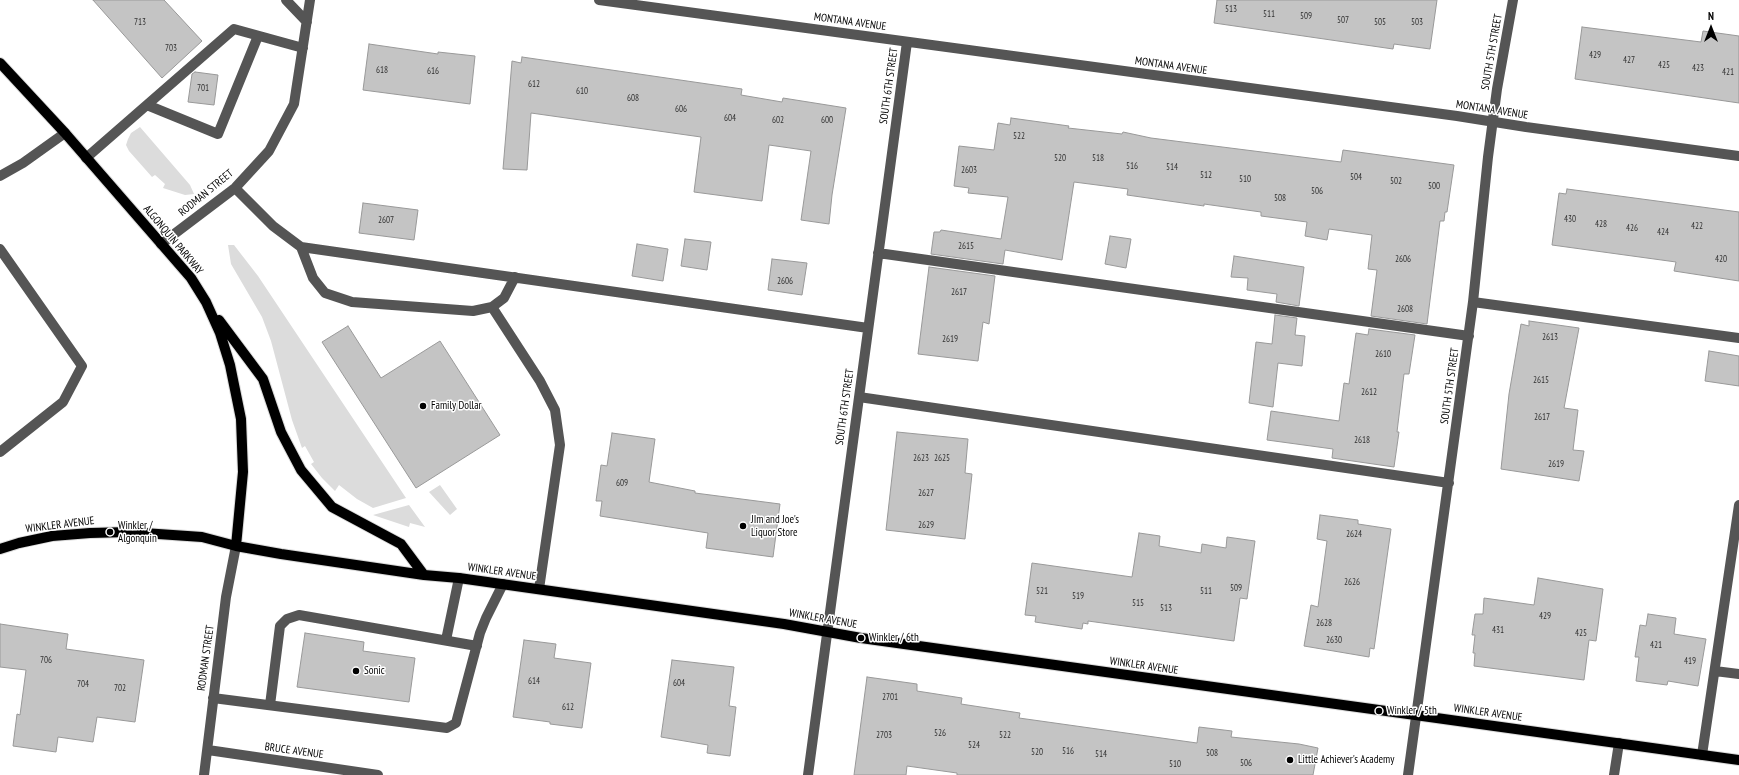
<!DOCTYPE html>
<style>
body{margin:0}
#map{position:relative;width:1739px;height:775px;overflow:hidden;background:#fff;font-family:"PT Sans Narrow",sans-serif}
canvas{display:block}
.north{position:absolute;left:1691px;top:8px;width:40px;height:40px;-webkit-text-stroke:3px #fff;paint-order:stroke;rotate:0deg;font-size:11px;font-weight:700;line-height:16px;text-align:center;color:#000}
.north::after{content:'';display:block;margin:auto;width:14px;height:18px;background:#000;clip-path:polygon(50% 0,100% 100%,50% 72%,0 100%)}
</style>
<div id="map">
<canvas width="1739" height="775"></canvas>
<div class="north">N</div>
</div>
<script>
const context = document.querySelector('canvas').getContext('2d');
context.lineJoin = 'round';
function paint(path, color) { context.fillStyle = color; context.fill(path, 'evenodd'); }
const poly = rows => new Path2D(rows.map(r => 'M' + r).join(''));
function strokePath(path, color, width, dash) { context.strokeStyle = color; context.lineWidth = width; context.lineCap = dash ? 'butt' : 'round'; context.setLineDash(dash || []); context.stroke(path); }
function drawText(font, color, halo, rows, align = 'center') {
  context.font = font + ' "PT Sans Narrow",sans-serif'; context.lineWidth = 3; context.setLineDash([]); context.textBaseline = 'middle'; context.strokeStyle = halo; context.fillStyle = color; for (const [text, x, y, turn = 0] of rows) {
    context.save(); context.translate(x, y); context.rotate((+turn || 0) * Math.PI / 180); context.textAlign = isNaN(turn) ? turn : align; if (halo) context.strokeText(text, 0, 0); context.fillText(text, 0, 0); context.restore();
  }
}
paint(poly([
 [140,127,190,185,194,194,185,195,163,188,165,184,155,175,152,177,129,151,126,145,128,139,131,133],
 [228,245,234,245,258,276,406,498,373,508,357,499,339,485,335,491,322,478,311,464,314,462,305,446,302,448,292,420,271,341,262,317,231,264],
 [440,485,457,509,450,515,429,492],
 [409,505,425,527,410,523,409,527,373,515]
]), '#dcdcdc');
const building = poly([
 [93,0,164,0,202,41,162,78,93,0],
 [1217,0,1437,0,1430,49,1394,44,1393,49,1214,23,1217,0],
 [1582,27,1701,42,1703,31,1739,36,1739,103,1575,79,1582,27],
 [369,44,438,54,438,52,475,56,470,104,363,90,369,44],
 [522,57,742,89,741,95,782,102,783,98,846,108,832,195,829,224,801,220,811,151,769,145,762,201,694,192,701,137,531,113,527,170,503,169,512,61,521,63,522,57],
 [195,72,218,75,214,105,188,102,192,74,195,72],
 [1011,118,1069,126,1068,128,1122,134,1123,132,1151,138,1341,162,1343,150,1454,165,1447,212,1445,212,1444,221,1440,221,1427,324,1371,316,1377,270,1368,269,1372,235,1329,229,1327,240,1305,236,1307,222,1261,216,1261,212,1204,204,1204,206,1127,195,1128,189,1074,182,1062,260,1005,250,1003,264,931,254,934,232,940,232,941,230,1001,239,1008,197,968,193,969,188,954,186,959,146,994,150,998,123,1010,125,1011,118],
 [1567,189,1739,212,1739,281,1674,271,1676,262,1552,245,1559,193,1566,194,1567,189],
 [363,203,418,210,414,240,359,233,363,203],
 [1110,236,1131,239,1126,268,1105,264,1110,236],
 [685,239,711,242,707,270,681,266,685,239],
 [637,244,668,249,663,281,632,276,637,244],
 [1234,256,1304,267,1299,306,1276,302,1277,294,1247,290,1248,278,1231,277,1234,256],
 [772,259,807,263,802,295,768,290,772,259],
 [929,267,995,276,989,324,983,322,978,361,918,354,929,267],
 [1275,315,1297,318,1295,335,1305,336,1302,366,1278,363,1273,407,1249,403,1256,342,1272,344,1275,315],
 [1529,321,1579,328,1564,408,1578,410,1573,450,1584,451,1579,481,1501,469,1509,394,1521,324,1529,326,1529,321],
 [348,326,381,378,440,341,500,435,416,488,322,342,348,326],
 [1369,329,1415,335,1409,374,1404,374,1397,432,1399,432,1394,467,1332,458,1333,449,1267,440,1271,411,1339,421,1344,383,1349,384,1356,333,1368,335,1369,329],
 [1709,351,1739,356,1739,386,1705,381,1709,351],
 [897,432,968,439,965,473,972,474,965,539,886,530,897,432],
 [612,433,655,439,649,482,695,491,695,493,780,504,773,557,706,548,708,533,600,516,602,501,596,501,601,465,607,466,612,433],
 [1320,515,1358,520,1358,524,1391,529,1374,649,1370,648,1369,657,1304,646,1311,605,1318,607,1327,541,1317,539,1320,515],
 [1139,533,1160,536,1159,546,1201,553,1202,544,1226,548,1227,537,1255,541,1247,599,1240,598,1234,641,1088,621,1088,624,1083,623,1082,629,1035,622,1036,616,1025,615,1032,563,1132,577,1139,533],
 [1538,578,1603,589,1596,641,1589,640,1584,680,1474,666,1475,653,1473,653,1475,635,1472,635,1475,614,1483,614,1484,598,1534,605,1538,578],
 [1648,614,1676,618,1674,634,1706,639,1698,686,1668,681,1667,685,1636,681,1639,657,1635,657,1640,625,1646,626,1648,614],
 [0,624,68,634,66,649,144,660,135,722,97,717,93,742,58,737,56,752,13,746,17,714,20,715,26,670,0,667,0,624],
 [305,633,364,642,363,651,415,658,409,702,297,687,305,633],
 [524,640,556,644,554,658,591,663,582,728,550,724,550,722,513,717,524,640],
 [672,660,734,667,729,706,736,707,730,756,707,753,708,745,661,737,672,660],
 [867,677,917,684,917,691,962,698,961,704,1020,713,1019,718,1197,743,1199,727,1232,731,1231,737,1299,744,1318,748,1313,775,957,775,957,773,907,766,906,775,854,775,867,677]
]);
paint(building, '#c4c4c4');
strokePath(building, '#999', 1);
const major = poly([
 [0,63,65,133,191,278,206,302,220,333,230,365,241,419,243,472,236,546],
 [219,320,263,379,281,432,301,470,332,507,401,544,424,575],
 [0,549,19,543,52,536,90,533,129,532,202,537,236,546,281,554,424,575,459,578,784,624,861,638,1739,760]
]);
strokePath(major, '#dbdbdb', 12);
strokePath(poly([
 [286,0,307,22],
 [599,0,1457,116,1526,127,1739,156],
 [147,105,218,134,258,36],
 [86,158,234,29,303,48],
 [0,176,23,163,65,133],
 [235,188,273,226,301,247,868,328],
 [161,244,235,188,269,151,294,104,310,0],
 [301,247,313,278,325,293,352,302,473,311,492,307,504,298,515,277],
 [0,249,82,366,63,402,0,452],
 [878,253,1469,336],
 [1473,302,1739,338],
 [492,307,540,381,555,410,560,445,539,589],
 [859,397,1449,483],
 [446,640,459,578],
 [1715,671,1739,674],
 [213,698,447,728,456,723,480,633,486,618,503,584],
 [270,705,280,626,287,619,299,615,477,646],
 [208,750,378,775],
 [1702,755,1739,505],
 [204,775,226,597,236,546],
 [808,775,907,42],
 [1408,775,1473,302,1488,157,1497,89,1513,0],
 [1614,775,1619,743]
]), '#555', 10);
strokePath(major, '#000', 10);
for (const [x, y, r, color] of [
 [423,406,4,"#000"],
 [743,526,4,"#000"],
 [110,532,4,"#000"],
 [861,638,4,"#000"],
 [356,671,4,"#000"],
 [1379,711,4,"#000"],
 [1290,760,4,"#000"]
]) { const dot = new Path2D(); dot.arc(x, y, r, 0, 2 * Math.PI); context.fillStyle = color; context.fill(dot); strokePath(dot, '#fff', 1.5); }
drawText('9px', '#313131', null, [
 ["513",1231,9],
 ["511",1269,14],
 ["509",1306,16],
 ["507",1343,20],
 ["713",140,22],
 ["505",1380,22],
 ["503",1417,22],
 ["703",171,48],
 ["429",1595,55],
 ["427",1629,60],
 ["425",1664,65],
 ["423",1698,68],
 ["618",382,70],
 ["616",433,71],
 ["421",1728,72],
 ["612",534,84],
 ["701",203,88],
 ["610",582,91],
 ["608",633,98],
 ["606",681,109],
 ["604",730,118],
 ["602",778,120],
 ["600",827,120],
 ["522",1019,136],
 ["520",1060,158],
 ["518",1098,158],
 ["516",1132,166],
 ["514",1172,167],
 ["2603",969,170],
 ["512",1206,175],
 ["504",1356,177],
 ["510",1245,179],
 ["502",1396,181],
 ["500",1434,186],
 ["506",1317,191],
 ["508",1280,198],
 ["430",1570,219],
 ["2607",386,220],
 ["428",1601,224],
 ["422",1697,226],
 ["426",1632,228],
 ["424",1663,232],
 ["2615",966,246],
 ["2606",1403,259],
 ["420",1721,259],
 ["2606",785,281],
 ["2617",959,292],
 ["2608",1405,309],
 ["2613",1550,337],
 ["2619",950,339],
 ["2610",1383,354],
 ["2615",1541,380],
 ["2612",1369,392],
 ["2617",1542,417],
 ["2618",1362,440],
 ["2623",921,458],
 ["2625",942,458],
 ["2619",1556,464],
 ["609",622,483],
 ["2627",926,493],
 ["2629",926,525],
 ["2624",1354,534],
 ["2626",1352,582],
 ["509",1236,588],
 ["521",1042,591],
 ["511",1206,591],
 ["519",1078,596],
 ["515",1138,603],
 ["513",1166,608],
 ["429",1545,616],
 ["2628",1324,623],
 ["431",1498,630],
 ["425",1581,633],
 ["2630",1334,640],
 ["421",1656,645],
 ["706",46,660],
 ["419",1690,661],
 ["614",534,681],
 ["604",679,683],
 ["704",83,684],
 ["702",120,688],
 ["2701",890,697],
 ["612",568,707],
 ["526",940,733],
 ["2703",884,735],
 ["522",1005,735],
 ["524",974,745],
 ["516",1068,751],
 ["520",1037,752],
 ["508",1212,753],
 ["514",1101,754],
 ["506",1246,763],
 ["510",1175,764]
]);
drawText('11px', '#000', '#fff', [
 ["MONTANA AVENUE",850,22,8],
 ["SOUTH 5TH STREET",1492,52,-80],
 ["MONTANA AVENUE",1171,66,8],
 ["SOUTH 6TH STREET",889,86,-82],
 ["MONTANA AVENUE",1492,110,9],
 ["RODMAN STREET",206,193,-39],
 ["ALGONQUIN PARKWAY",173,240,50],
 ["SOUTH 5TH STREET",1450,386,-82],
 ["SOUTH 6TH STREET",845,407,-82],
 ["WINKLER AVENUE",60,525,-7],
 ["WINKLER AVENUE",502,572,8],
 ["WINKLER AVENUE",823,619,10],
 ["RODMAN STREET",206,658,-82],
 ["WINKLER AVENUE",1144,666,8],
 ["WINKLER AVENUE",1488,713,8],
 ["BRUCE AVENUE",294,751,8]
]);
drawText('11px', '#000', '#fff', [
 ["Family Dollar",431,406],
 ["JIm and Joe's",751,520],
 ["Liquor Store",751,533],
 ["Winkler /",118,526],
 ["Algonquin",118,539],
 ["Winkler / 6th",869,638],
 ["Sonic",364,671],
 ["Winkler / 5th",1387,711],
 ["Little Achiever's Academy",1298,760]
], 'left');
</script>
